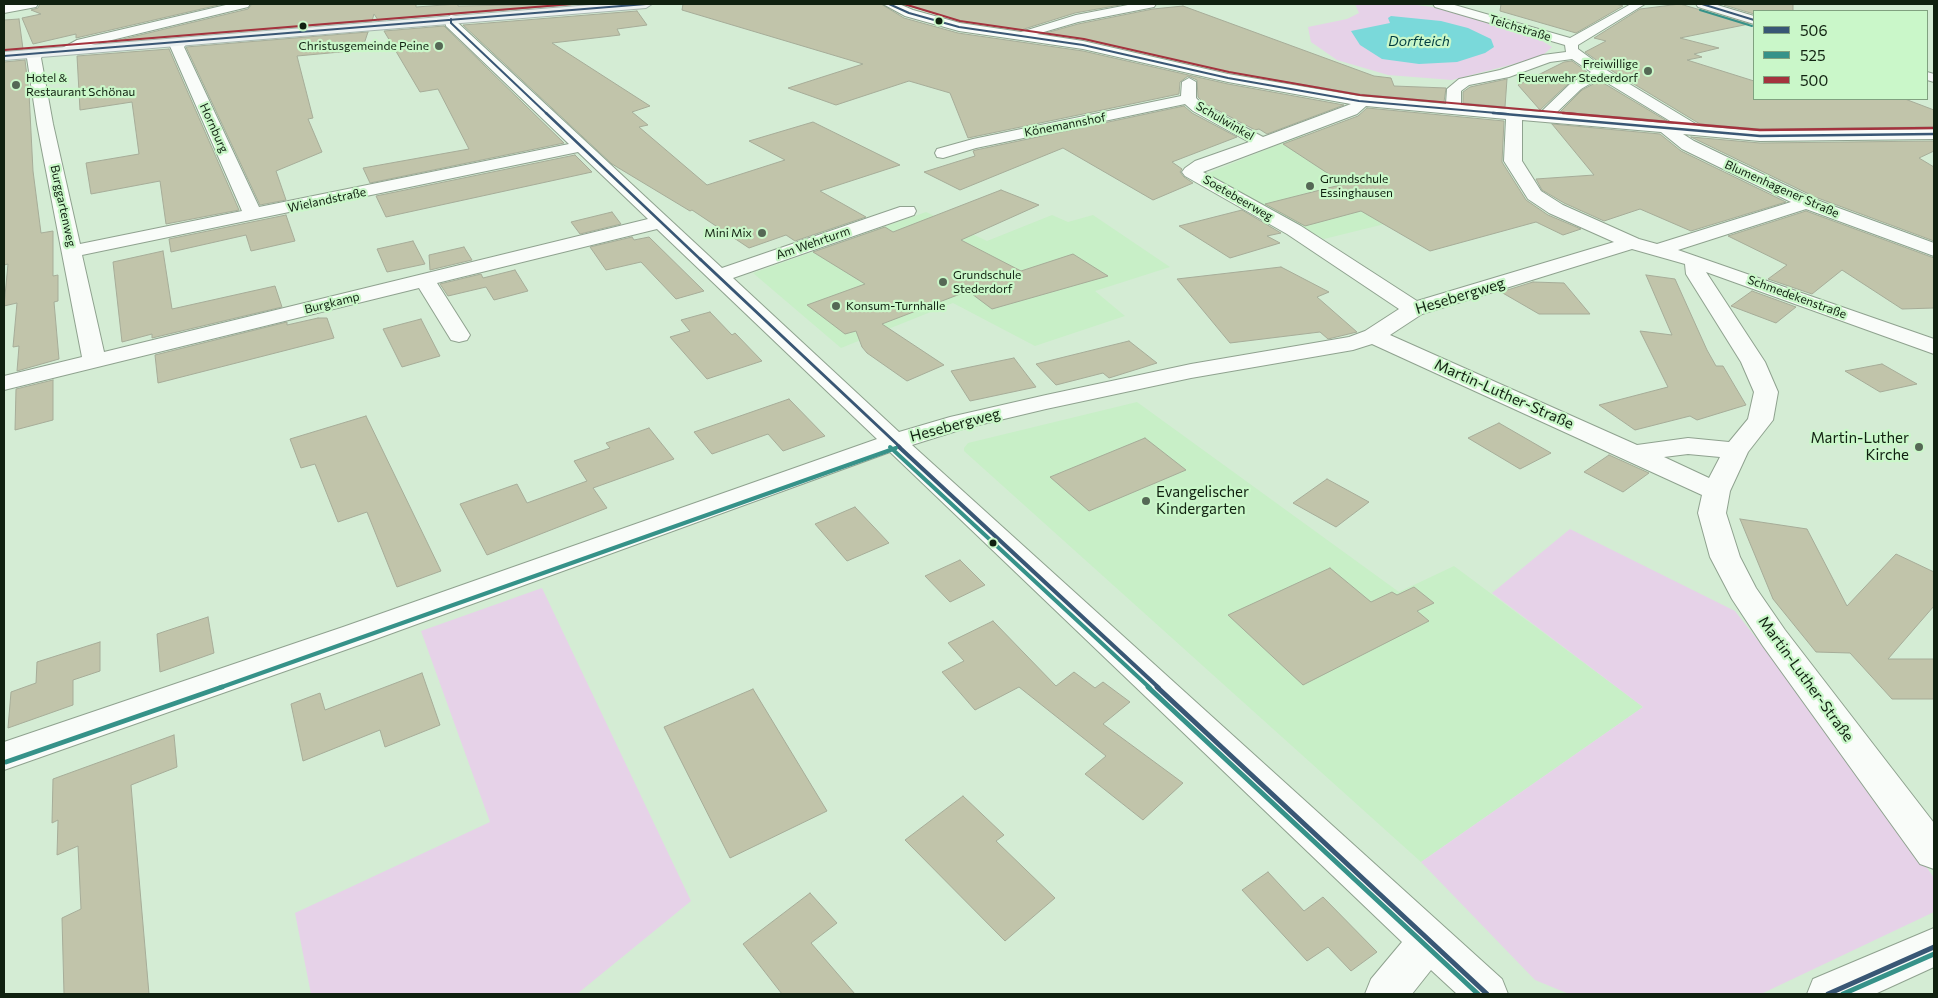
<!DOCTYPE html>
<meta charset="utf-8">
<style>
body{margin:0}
#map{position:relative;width:1938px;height:998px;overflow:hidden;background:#d4ecd4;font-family:Commissioner,sans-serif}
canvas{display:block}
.frame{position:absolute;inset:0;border:5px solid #102110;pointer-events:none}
.legend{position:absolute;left:1753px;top:10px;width:175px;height:90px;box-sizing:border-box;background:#caf7c9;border:1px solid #80a17f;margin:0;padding:6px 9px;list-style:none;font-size:15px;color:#102110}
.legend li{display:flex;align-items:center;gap:10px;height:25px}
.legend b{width:25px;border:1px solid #80a17f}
</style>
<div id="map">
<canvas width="1938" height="998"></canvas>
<div class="frame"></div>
<ul class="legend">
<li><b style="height:6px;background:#395775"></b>506</li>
<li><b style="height:6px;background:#369289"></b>525</li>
<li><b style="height:6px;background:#a4333e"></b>500</li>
</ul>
</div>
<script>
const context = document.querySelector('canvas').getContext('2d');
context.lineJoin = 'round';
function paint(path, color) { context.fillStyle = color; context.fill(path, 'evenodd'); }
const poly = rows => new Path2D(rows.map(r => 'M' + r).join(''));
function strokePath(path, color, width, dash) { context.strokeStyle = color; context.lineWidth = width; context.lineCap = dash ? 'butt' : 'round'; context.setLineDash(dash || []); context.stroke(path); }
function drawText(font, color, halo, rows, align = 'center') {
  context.font = font + ' Commissioner,sans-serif'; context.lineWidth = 4.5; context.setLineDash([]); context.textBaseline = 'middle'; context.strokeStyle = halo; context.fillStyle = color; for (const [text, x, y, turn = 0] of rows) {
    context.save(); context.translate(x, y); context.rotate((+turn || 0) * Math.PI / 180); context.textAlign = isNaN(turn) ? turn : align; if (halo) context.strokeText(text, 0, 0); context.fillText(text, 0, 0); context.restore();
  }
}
paint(poly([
 [1302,135,1331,151,1437,211,1324,239,1206,174],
 [926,212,987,241,1052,215,1068,222,1093,215,1170,267,1095,291,1125,316,1035,346,953,303,841,348,753,273],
 [1137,402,1399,592,1454,566,1643,707,1421,862,964,451,964,448,968,443]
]), '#c8efc7');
paint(poly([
 [1355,4,1409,4,1440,8,1542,41,1552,47,1541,57,1452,80,1388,75,1337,60,1311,42,1308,27,1347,19,1359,13],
 [1570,529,1735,611,1870,784,1934,878,1934,912,1761,994,1569,994,1535,980,1421,862,1643,707,1492,593],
 [542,588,691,901,577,994,311,994,295,913,490,822,421,631]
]), '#e6d2e8');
paint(poly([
 [1391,16,1441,21,1468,28,1491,39,1494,47,1485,53,1457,62,1419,64,1382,59,1360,45,1351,31,1390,23,1388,18]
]), '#7ad9da');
const building = poly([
 [40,4,223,4,76,38,76,34,33,44,22,18,41,14,31,10,38,8,40,4],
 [252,4,416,4,416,7,458,4,458,6,583,4,378,20,374,14,372,21,115,41,248,9,252,4],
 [683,4,881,4,904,18,958,33,1083,51,1228,84,1344,105,1267,134,1259,129,1255,130,1204,103,1198,97,1197,80,1188,76,1180,82,1179,94,968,138,950,93,909,81,836,105,788,88,863,64,682,10,683,4],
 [903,4,1120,4,1120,5,1075,13,1021,30,960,21,903,4],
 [1501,4,1616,4,1623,6,1576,33,1500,11,1501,4],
 [1680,4,1749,24,1680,38,1719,48,1694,54,1702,57,1687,60,1754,81,1754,99,1905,99,1934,110,1934,127,1760,129,1700,124,1609,69,1585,52,1606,41,1594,38,1640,9,1680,4],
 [1733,4,1793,4,1793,11,1754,11,1754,14,1724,5,1733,4],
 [1183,6,1374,76,1391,78,1394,86,1446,88,1444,102,1359,94,1228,72,1083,39,1046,33,1078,24,1153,9,1183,6],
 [637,11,647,25,617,29,620,35,552,43,650,106,632,112,648,125,639,127,707,185,785,160,749,141,813,122,900,165,820,191,866,217,795,241,786,235,749,248,692,210,690,211,612,164,463,25,637,11],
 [19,19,23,49,4,50,4,20,19,19],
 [444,26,564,143,370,183,363,168,469,149,438,89,420,92,384,31,444,26],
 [368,32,362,50,297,56,313,118,308,119,322,152,276,171,286,200,260,205,186,47,368,32],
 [169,49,239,210,166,224,160,181,91,194,86,163,139,154,132,102,80,110,77,56,169,49],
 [25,60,29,93,33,171,41,233,53,231,53,276,58,275,58,301,54,302,59,359,17,371,19,346,13,347,17,303,4,306,8,264,4,265,4,62,25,60],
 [1572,61,1587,72,1570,82,1540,110,1518,85,1564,62,1572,61],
 [1507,79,1505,107,1463,103,1463,92,1470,87,1507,79],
 [1599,81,1600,81,1667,121,1560,112,1582,90,1599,81],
 [1184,106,1192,113,1237,137,1172,162,1182,169,1180,172,1184,177,1193,183,1153,200,1063,148,960,190,924,172,975,156,973,151,976,150,1184,106],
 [1367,108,1504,121,1502,162,1526,200,1548,215,1581,229,1563,235,1536,222,1430,251,1361,211,1305,226,1265,204,1344,184,1283,144,1358,116,1367,108],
 [1552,124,1660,134,1681,151,1786,202,1691,231,1640,209,1604,221,1564,203,1542,190,1536,179,1594,175,1552,124],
 [1691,137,1760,143,1934,141,1934,151,1919,158,1934,167,1934,241,1815,197,1691,137],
 [575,155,592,172,386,217,376,196,575,155],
 [1001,190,1039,205,961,240,1021,271,1073,254,1108,276,992,309,968,291,882,324,944,365,907,381,867,353,862,347,856,331,845,334,807,305,865,284,813,252,885,227,893,232,1001,190],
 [1242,210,1281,233,1267,236,1280,243,1230,258,1179,226,1242,210],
 [1806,211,1934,258,1934,308,1902,309,1842,270,1812,294,1768,279,1787,265,1728,236,1806,211],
 [612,212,621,224,580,234,571,222,612,212],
 [286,215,295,241,251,251,246,235,171,252,169,239,286,215],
 [632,237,634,240,649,237,704,291,676,299,641,262,606,270,590,247,632,237],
 [413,241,425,264,387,272,377,249,413,241],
 [464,247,472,260,430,270,429,255,464,247],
 [163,251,172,309,275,286,282,307,152,338,152,334,122,342,113,262,163,251],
 [1281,267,1329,292,1317,297,1357,332,1328,339,1320,332,1230,343,1177,279,1281,267],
 [515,270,528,291,494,300,486,287,448,296,440,284,481,274,483,278,515,270],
 [1646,275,1675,279,1707,350,1716,366,1723,366,1746,405,1697,420,1690,416,1635,430,1599,405,1668,387,1640,331,1672,335,1646,275],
 [1533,282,1564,283,1590,314,1539,314,1501,292,1533,282],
 [1752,291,1796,307,1776,323,1731,306,1752,291],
 [710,312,732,335,735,333,762,361,707,379,670,337,690,331,681,320,710,312],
 [318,318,327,318,334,338,158,383,155,355,287,322,287,325,318,318],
 [421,319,440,356,402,367,383,329,421,319],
 [1129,341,1157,363,1109,378,1103,373,1056,385,1036,364,1129,341],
 [1014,358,1036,387,970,401,951,371,1014,358],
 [1882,364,1917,384,1880,392,1845,371,1882,364],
 [53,380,53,420,15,430,16,389,53,380],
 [789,399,825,436,783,451,768,434,712,454,694,432,789,399],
 [366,416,441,571,397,587,367,512,338,522,315,464,301,468,290,439,366,416],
 [1499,423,1551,453,1520,469,1468,438,1499,423],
 [649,428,674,459,593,488,607,508,487,555,460,504,517,484,527,503,587,481,574,461,610,448,606,443,649,428],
 [1145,438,1186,470,1089,511,1050,477,1145,438],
 [1609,455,1649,473,1623,492,1584,472,1609,455],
 [1327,479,1369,502,1336,527,1293,503,1327,479],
 [855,507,889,543,847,561,815,524,855,507],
 [1740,519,1807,529,1847,606,1896,554,1934,572,1934,606,1888,659,1934,659,1934,699,1892,699,1850,653,1816,652,1773,599,1740,519],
 [960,560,985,585,950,602,925,576,960,560],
 [1330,568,1371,602,1392,592,1397,595,1414,587,1434,603,1417,611,1429,621,1303,685,1228,615,1330,568],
 [208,617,214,653,160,672,157,634,208,617],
 [993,621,1056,686,1074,672,1095,688,1103,682,1130,702,1103,724,1183,783,1143,820,1085,774,1106,756,1019,687,975,710,942,672,964,661,948,643,993,621],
 [100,642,100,671,73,680,73,705,8,728,11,692,36,683,37,662,100,642],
 [422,673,440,725,385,747,380,730,303,761,291,704,320,693,325,710,422,673],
 [753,689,827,811,730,858,664,727,753,689],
 [174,735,177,767,131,785,149,994,64,994,62,918,81,909,78,846,57,855,58,820,52,823,53,779,174,735],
 [963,796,1004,835,996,841,1055,898,1005,941,905,840,963,796],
 [1268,872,1304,911,1323,897,1377,952,1351,971,1328,947,1307,961,1242,890,1268,872],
 [810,893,837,923,811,943,855,994,782,994,743,944,810,893]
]);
paint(building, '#c1c4aa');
strokePath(building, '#a6ac98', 1);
const street = poly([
 [13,4,38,4,36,7,4,13,4,5,13,4],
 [230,4,250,4,248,7,87,46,64,55,57,51,77,40,230,4],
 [883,4,899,4,913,10,960,23,1021,32,1076,15,1133,4,1156,4,1154,7,1078,22,1037,34,1083,41,1228,74,1359,96,1446,104,1447,89,1459,79,1500,70,1543,55,1566,52,1565,45,1435,7,1433,4,1451,4,1570,38,1631,4,1645,4,1578,45,1578,49,1608,71,1699,126,1760,131,1934,129,1934,139,1760,141,1683,134,1694,141,1814,199,1934,243,1934,256,1806,209,1678,250,1934,339,1934,354,1706,272,1765,362,1778,392,1773,420,1748,452,1730,491,1726,513,1740,557,1756,588,1785,630,1934,823,1934,869,1920,864,1763,646,1732,599,1710,557,1698,513,1702,495,1372,344,1353,350,1191,378,1046,409,966,428,912,445,1502,979,1508,994,1457,994,1431,970,1412,994,1365,994,1371,979,1402,942,890,452,365,643,4,770,4,742,343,627,877,439,657,229,437,283,470,335,467,340,459,342,451,340,419,288,4,390,4,376,82,357,37,124,27,58,32,50,42,50,44,53,41,58,53,124,80,244,242,211,170,46,176,39,181,38,188,42,184,47,259,207,569,144,446,26,445,19,451,15,456,16,457,22,722,268,900,207,914,207,916,211,914,215,733,278,899,432,950,417,1046,395,1191,364,1349,337,1365,331,1399,309,1287,234,1185,176,1182,172,1185,168,1195,161,1249,142,1193,111,1185,104,976,148,943,158,937,157,935,153,937,149,973,139,1181,96,1182,82,1189,78,1196,82,1196,98,1203,105,1263,137,1351,104,1228,82,1083,49,959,31,905,16,883,4],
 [1572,59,1591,72,1571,83,1541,112,1461,105,1461,91,1469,85,1509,77,1550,62,1572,59],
 [1598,79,1601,79,1675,124,1556,113,1581,89,1598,79],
 [1366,106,1506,119,1504,161,1528,199,1549,213,1614,242,1417,301,1301,226,1203,172,1357,114,1366,106],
 [1522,120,1661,132,1682,149,1791,202,1657,244,1639,239,1563,205,1541,191,1522,161,1522,120],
 [578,152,648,219,104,352,82,255,578,152],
 [1632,249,1685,264,1686,274,1741,362,1754,392,1748,419,1729,442,1688,438,1637,445,1390,335,1422,314,1632,249],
 [1688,454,1720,457,1709,478,1664,457,1688,454],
 [1934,928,1934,967,1875,994,1807,994,1813,979,1934,928]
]);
const secondary = poly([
 [1696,4,1714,4,1754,16,1754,24,1698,7,1696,4],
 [1927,72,1934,74,1934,82,1927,80,1927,72]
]);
const primary = poly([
 [603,4,652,4,646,8,4,60,4,52,603,4]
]);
strokePath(street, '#8fa28f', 2);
strokePath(secondary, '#8fa28f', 2);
strokePath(primary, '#a7b6af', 2);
paint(street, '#f9fcf9');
paint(secondary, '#f3f6f4');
paint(primary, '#ecf1f0');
strokePath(poly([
 [889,4,909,13,959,27,1083,45,1228,78,1359,101,1508,114],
 [1702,4,1754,20],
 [451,19,451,23,547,114],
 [4,56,646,4]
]), '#395775', 2);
strokePath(poly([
 [546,113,701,260],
 [1493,113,1760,136,1934,134]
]), '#395775', 2.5);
strokePath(poly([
 [700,259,900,447]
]), '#395775', 3);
strokePath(poly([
 [898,446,1159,688]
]), '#395775', 4);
strokePath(poly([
 [1157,687,1487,994],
 [1828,994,1934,947]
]), '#395775', 5);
strokePath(poly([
 [1700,10,1752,26]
]), '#369289', 2);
strokePath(poly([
 [890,447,1150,688],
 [219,688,896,448]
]), '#369289', 4);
strokePath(poly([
 [1148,687,1478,994],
 [6,762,222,687],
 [1843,994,1934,954]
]), '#369289', 5);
strokePath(poly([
 [904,4,960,21,1084,39,1229,72,1360,95,1577,114],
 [4,50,572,4]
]), '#a4333e', 2);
strokePath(poly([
 [1563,113,1760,130,1934,128]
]), '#a4333e', 2.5);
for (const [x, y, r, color] of [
 [939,21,4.5,"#102110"],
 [303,26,4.5,"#102110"],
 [439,46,5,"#556855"],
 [1648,71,5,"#556855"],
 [16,85,5,"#556855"],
 [1310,186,5,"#556855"],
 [762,233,5,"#556855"],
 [943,282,5,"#556855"],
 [836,306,5,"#556855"],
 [1919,447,5,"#556855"],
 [1146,501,5,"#556855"],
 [993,543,4.5,"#102110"]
]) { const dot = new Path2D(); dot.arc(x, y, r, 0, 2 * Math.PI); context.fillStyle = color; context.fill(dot); strokePath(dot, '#caf7c9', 2); }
drawText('12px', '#102110', '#caf7c9', [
 ["Teichstraße",1520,28,17],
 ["Schulwinkel",1225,121,30],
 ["Könemannshof",1065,125,-11],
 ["Hornburg",214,128,66],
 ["Blumenhagener Straße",1782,189,24],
 ["Soetebeerweg",1238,198,30],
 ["Wielandstraße",327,200,-12],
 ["Burggartenweg",63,206,78],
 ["Am Wehrturm",813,243,-19],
 ["Schmedekenstraße",1797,297,20],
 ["Burgkamp",332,303,-14]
]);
drawText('12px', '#102110', '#caf7c9', [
 ["Christusgemeinde Peine",429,46,"right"],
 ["Freiwillige",1638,64,"right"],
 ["Feuerwehr Stederdorf",1638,78,"right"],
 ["Hotel &",26,78],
 ["Restaurant Schönau",26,92],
 ["Grundschule",1320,179],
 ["Essinghausen",1320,193],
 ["Mini Mix",752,233,"right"],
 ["Grundschule",953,275],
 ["Stederdorf",953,289],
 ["Konsum-Turnhalle",846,306]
], 'left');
drawText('italic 14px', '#003c41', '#caf7c9', [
 ["Dorfteich",1419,41]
]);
drawText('15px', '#102110', '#caf7c9', [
 ["Hesebergweg",1460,296,-17],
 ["Martin-Luther-Straße",1504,394,24],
 ["Hesebergweg",955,425,-15],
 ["Martin-Luther-Straße",1806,679,54]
]);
drawText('15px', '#102110', '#caf7c9', [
 ["Martin-Luther",1909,438],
 ["Kirche",1909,455],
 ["Evangelischer",1156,492,"left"],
 ["Kindergarten",1156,509,"left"]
], 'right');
</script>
